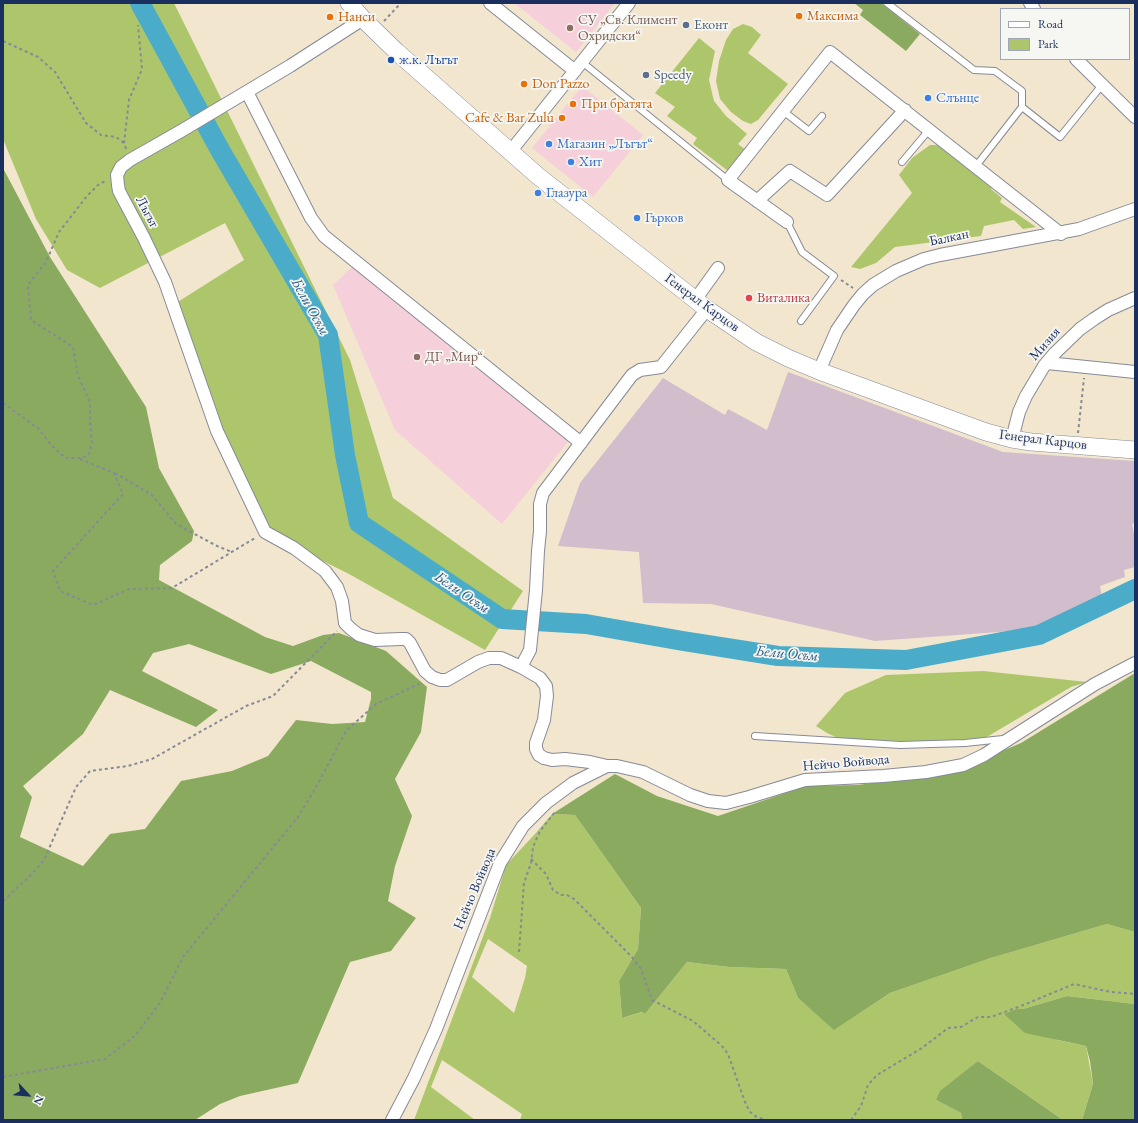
<!DOCTYPE html>
<meta charset="utf-8">
<style>
body{margin:0}
#map{position:relative;width:1138px;height:1123px;overflow:hidden;background:#f2e6ce;font-family:"EB Garamond",serif}
canvas{display:block}
.frame{position:absolute;inset:0;border:4px solid #1b2f5e;pointer-events:none}
.legend{position:absolute;left:1000px;top:8px;width:130px;height:52px;box-sizing:border-box;background:#f6f6f2;border:1px solid #9ea6b7;margin:0;padding:5px 7px;list-style:none;font-size:12px;color:#1b2f5e}
.legend li{display:flex;align-items:center;gap:8px;height:20px}
.legend b{width:20px;border:1px solid #9ea6b7}
.north{position:absolute;left:8px;top:1075px;width:40px;height:40px;-webkit-text-stroke:3px #f6f6f2;paint-order:stroke;rotate:116deg;font-size:11px;font-weight:700;line-height:16px;text-align:center;color:#1b2f5e}
.north::after{content:'';display:block;margin:auto;width:14px;height:18px;background:#1b2f5e;clip-path:polygon(50% 0,100% 100%,50% 72%,0 100%)}
</style>
<div id="map">
<canvas width="1138" height="1123"></canvas>
<div class="frame"></div>
<ul class="legend">
<li><b style="height:5px;background:#fff"></b>Road</li>
<li><b style="height:11px;background:#aec66b"></b>Park</li>
</ul>
<div class="north">N</div>
</div>
<script>
const context = document.querySelector('canvas').getContext('2d');
context.lineJoin = 'round';
function paint(path, color) { context.fillStyle = color; context.fill(path, 'evenodd'); }
const poly = rows => new Path2D(rows.map(r => 'M' + r).join(''));
function strokePath(path, color, width, dash) { context.strokeStyle = color; context.lineWidth = width; context.lineCap = dash ? 'butt' : 'round'; context.setLineDash(dash || []); context.stroke(path); }
function drawText(font, color, halo, rows, align = 'center') {
  context.font = font + ' "EB Garamond",serif'; context.lineWidth = 3.5; context.setLineDash([]); context.textBaseline = 'middle'; context.strokeStyle = halo; context.fillStyle = color; for (const [text, x, y, turn = 0] of rows) {
    context.save(); context.translate(x, y); context.rotate((+turn || 0) * Math.PI / 180); context.textAlign = isNaN(turn) ? turn : align; if (halo) context.strokeText(text, 0, 0); context.fillText(text, 0, 0); context.restore();
  }
}
paint(poly([
 [514,3,615,3,576,52],
 [582,86,643,135,593,197,532,148],
 [354,265,571,438,502,524,395,430,333,285]
]), '#f5cfda');
paint(poly([
 [788,372,1003,452,1135,461,1135,523,1132,524,1135,538,1135,567,1124,570,1125,577,1100,586,1103,603,1052,624,1026,630,875,641,711,604,643,603,639,552,558,546,580,483,663,378,725,415,728,409,767,430]
]), '#d1bdcb');
paint(poly([
 [3,3,174,3,350,360,393,498,523,591,485,650,349,574,265,532,217,431,173,305,244,260,225,223,100,288,67,270,36,219,3,139],
 [743,24,752,27,761,35,748,53,788,84,758,120,751,124,743,121,731,112,720,99,716,81,719,61,726,40,733,29],
 [699,38,715,51,709,80,714,101,726,116,747,134,738,144,746,150,728,171,693,144,697,138,667,116,675,107,655,93],
 [930,145,940,145,994,184,991,189,1002,198,1000,202,1036,227,1023,229,1014,220,984,226,981,236,895,247,876,263,860,269,851,267,912,193,899,175,912,158],
 [983,671,1087,682,1071,687,975,744,853,745,827,733,816,726,845,693,886,675],
 [552,814,575,815,641,908,638,949,619,981,622,1018,643,1012,645,1014,687,962,729,967,786,969,798,998,835,1029,890,993,991,958,1107,924,1135,932,1135,1004,1067,996,1023,1009,1017,1009,1057,1040,1086,1046,1093,1084,1082,1120,1063,1120,978,1061,936,1100,961,1113,962,1120,520,1120,522,1114,442,1060,431,1087,475,1120,414,1120,490,918,506,865,535,834],
 [488,939,527,966,525,978,514,1013,472,977]
]), '#aec66b');
paint(poly([
 [854,3,881,3,920,34,906,51,860,15,863,10],
 [3,168,50,257,146,407,159,468,194,531,192,541,160,565,159,580,265,637,293,646,323,635,339,633,386,651,427,687,421,732,395,779,412,816,395,866,388,901,416,918,391,951,350,962,298,1083,240,1096,220,1104,195,1120,3,1120],
 [189,644,271,674,311,661,371,692,371,699,365,722,332,724,296,720,268,756,232,771,181,781,145,829,110,834,83,866,20,837,32,797,23,786,83,734,110,690,196,727,218,710,142,671,153,653],
 [1135,673,1135,932,1107,924,991,958,890,993,834,1030,798,998,786,969,729,967,687,962,645,1014,642,1012,622,1018,619,981,638,949,641,908,575,815,552,814,615,774,657,796,718,816,806,786,858,785,955,771,1021,743],
 [1067,996,1135,1004,1135,1120,1082,1120,1093,1084,1090,1061,1086,1046,1025,1033,1004,1014,1017,1009,1023,1009],
 [978,1061,1063,1120,962,1120,961,1113,936,1100,940,1091]
]), '#8aab5f');
strokePath(poly([
 [140,3,220,150,328,335,345,455,359,523,502,619,586,624,683,641,778,656,906,660,1039,635,1135,589]
]), '#4bacca', 20);
const lane = poly([
 [887,3,974,70,995,71,1022,91,1022,107],
 [582,62,728,180],
 [783,111,809,131,822,116],
 [902,162,929,130],
 [976,166,1022,107,1060,137,1102,85],
 [787,222,802,252,834,276,801,321],
 [755,736,900,745,965,743,1003,739]
]);
const street = poly([
 [490,3,575,71],
 [1030,3,1034,9],
 [363,19,290,66,181,131,130,160,121,167,117,175,118,185,119,191,144,238,165,282,217,431,265,532,294,548,325,571,337,587,342,601,345,623,351,629,359,635,375,640,401,639,406,639,410,643,425,671,432,677,440,680,447,680,478,662,489,658,501,658,521,667,530,650,536,590,538,551,540,531,540,504,543,493,632,375,640,370,661,367,707,309],
 [1076,59,1135,117],
 [247,92,311,218,324,236,581,443],
 [510,152,629,3],
 [757,201,790,171,827,195,905,110],
 [787,222,728,180,830,52,1061,234],
 [695,300,718,268],
 [1047,363,1135,372],
 [819,371,837,330,854,305,863,294,873,285,896,271,924,259,940,255,1079,229,1135,209],
 [1012,439,1019,412,1026,396,1044,366,1055,353,1080,329,1094,319,1108,310,1135,298],
 [521,667,540,678,546,686,547,696,544,720,536,743,536,749,539,755,544,758,552,760,565,759,590,762,607,766],
 [392,1120,414,1078,436,1029,500,863,523,826,546,803,573,783,607,766,617,766,643,772,690,795,708,801,726,803,749,797,805,780,883,776,926,772,963,765,984,755,1095,684,1135,663]
]);
const secondary = poly([
 [349,3,363,19,397,52,538,176,707,309,756,342,788,358,819,371,986,432,1012,439,1031,442,1135,450]
]);
strokePath(lane, '#868a96', 8);
strokePath(street, '#868a96', 14);
strokePath(secondary, '#868a96', 18);
strokePath(poly([
 [384,21,401,3],
 [3,41,38,57,55,72,86,123,101,135,116,137,124,143],
 [126,149,124,143,129,100,142,69,138,25],
 [841,280,853,288],
 [3,403,39,429,51,445,65,458,79,458,88,456,92,443,90,423,90,402,78,376,73,347,31,320,28,285,46,262,59,232,87,196,98,185,107,180],
 [1078,433,1084,378],
 [80,459,114,473,123,494,53,571,60,591,93,605,129,589,172,588,255,538],
 [115,473,152,495,176,524,217,546,232,552],
 [531,859,546,874,553,890,561,895,567,895,574,899,631,956,641,969,652,1000,693,1021,722,1046,728,1054,745,1102,750,1112,755,1116,765,1120],
 [3,901,34,872,44,860,76,787,90,771,128,766,152,759,246,706,273,696,337,631],
 [519,952,524,883,531,863,533,847,540,831,555,812],
 [3,1077,105,1059,135,1036,160,1003,183,957,298,817,315,789,346,731,376,704,421,683],
 [851,1120,861,1106,868,1085,877,1075,922,1048,948,1028,961,1027,978,1017,991,1017,1021,1006,1074,984,1111,992,1135,994]
]), '#868a96', 2, [3, 3]);
strokePath(lane, '#fff', 6);
strokePath(street, '#fff', 12);
strokePath(secondary, '#fff', 17);
for (const [x, y, r, color] of [
 [799,16,4,"#e8710a"],
 [330,17,4,"#e8710a"],
 [686,25,4,"#5c6f8a"],
 [570,28,4,"#8d6e63"],
 [391,60,4,"#1a4fb4"],
 [646,75,4,"#5c6f8a"],
 [524,84,4,"#e8710a"],
 [928,98,4,"#3f7fe0"],
 [573,104,4,"#e8710a"],
 [562,118,4,"#e8710a"],
 [549,144,4,"#3f7fe0"],
 [571,162,4,"#3f7fe0"],
 [538,193,4,"#3f7fe0"],
 [637,218,4,"#3f7fe0"],
 [749,298,4,"#e0444e"],
 [417,357,4,"#8d6e63"]
]) { const dot = new Path2D(); dot.arc(x, y, r, 0, 2 * Math.PI); context.fillStyle = color; context.fill(dot); strokePath(dot, '#f6f6f2', 1.5); }
drawText('14px', '#c56008', '#f6f6f2', [
 ["Максима",807,16],
 ["Нанси",338,17],
 ["Don Pazzo",532,84],
 ["При братята",581,104],
 ["Cafe & Bar Zulu",554,118,"right"]
], 'left');
drawText('14px', '#785e54', '#f6f6f2', [
 ["СУ „Св. Климент",578,20],
 ["Охридски“",578,36],
 ["ДГ „Мир“",425,357]
], 'left');
drawText('14px', '#4e5e75', '#f6f6f2', [
 ["Еконт",694,25],
 ["Speedy",654,75]
], 'left');
drawText('14px', '#164399', '#f6f6f2', [
 ["ж.к. Лъгът",399,60]
], 'left');
drawText('14px', '#366cbe', '#f6f6f2', [
 ["Слънце",936,98],
 ["Магазин „Лъгът“",557,144],
 ["Хит",579,162],
 ["Глазура",546,193],
 ["Гърков",645,218]
], 'left');
drawText('14px', '#1b2f5e', '#f6f6f2', [
 ["Лъгът",147,212,62],
 ["Балкан",949,238,-12],
 ["Генерал Карцов",702,303,36],
 ["Мизия",1045,344,-49],
 ["Генерал Карцов",1043,440,7],
 ["Нейчо Войвода",846,763,-5],
 ["Нейчо Войвода",475,889,-67]
]);
drawText('14px', '#be3a42', '#f6f6f2', [
 ["Виталика",757,298]
], 'left');
drawText('italic 15px', '#2c5b84', '#f6f6f2', [
 ["Бели Осъм",310,307,61],
 ["Бели Осъм",462,593,34],
 ["Бели Осъм",787,654,5]
]);
</script>
